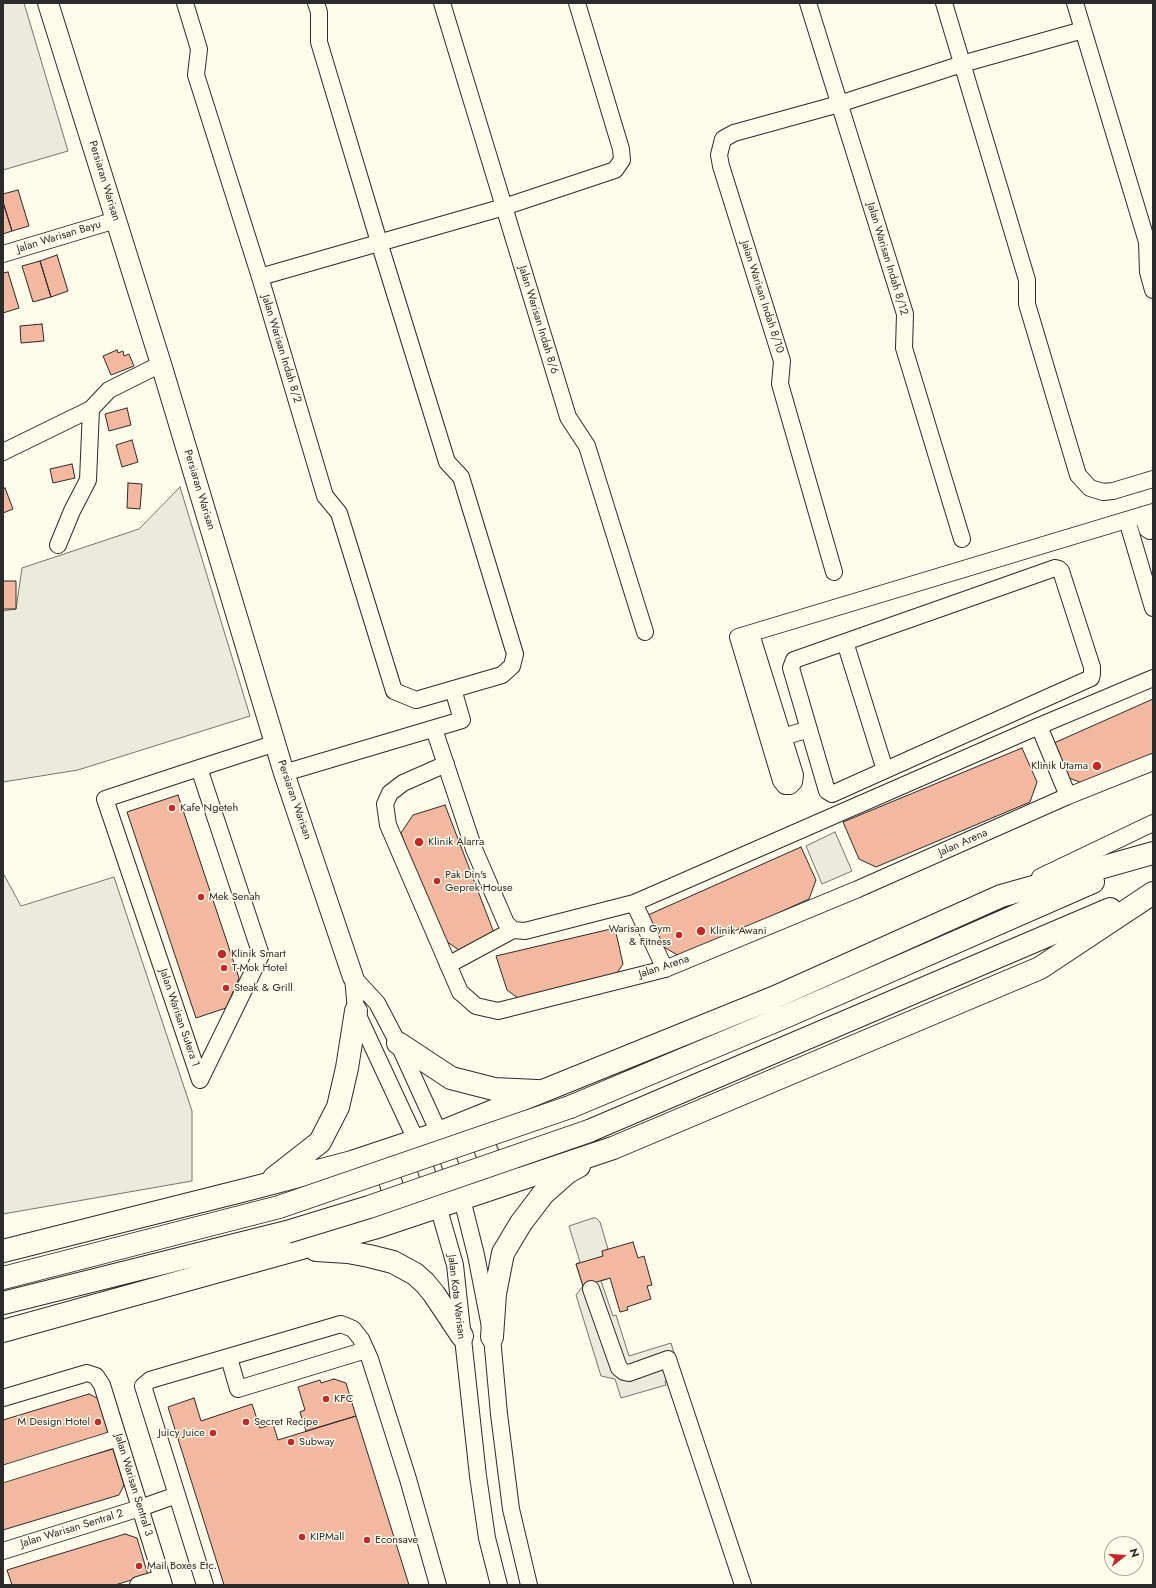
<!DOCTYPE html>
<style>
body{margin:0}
#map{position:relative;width:1156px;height:1588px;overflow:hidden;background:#fdfbea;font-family:Jost,sans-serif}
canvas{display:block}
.frame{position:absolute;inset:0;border:4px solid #2b2b2b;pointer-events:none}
.north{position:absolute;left:1104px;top:1536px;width:40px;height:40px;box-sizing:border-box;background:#fdfbea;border:1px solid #a9a89e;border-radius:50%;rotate:73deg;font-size:11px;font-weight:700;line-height:16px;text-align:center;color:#2b2b2b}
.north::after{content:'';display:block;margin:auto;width:14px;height:18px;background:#c62828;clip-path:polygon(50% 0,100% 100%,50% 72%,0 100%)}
</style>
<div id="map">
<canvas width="1156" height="1588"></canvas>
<div class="frame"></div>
<div class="north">N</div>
</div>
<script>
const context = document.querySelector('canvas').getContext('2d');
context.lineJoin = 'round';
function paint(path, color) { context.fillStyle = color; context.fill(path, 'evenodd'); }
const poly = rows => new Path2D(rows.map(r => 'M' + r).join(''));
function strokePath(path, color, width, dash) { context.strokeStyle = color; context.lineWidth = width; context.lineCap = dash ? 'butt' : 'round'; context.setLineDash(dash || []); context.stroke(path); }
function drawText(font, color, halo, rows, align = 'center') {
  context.font = font + ' Jost,sans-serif'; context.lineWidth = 3; context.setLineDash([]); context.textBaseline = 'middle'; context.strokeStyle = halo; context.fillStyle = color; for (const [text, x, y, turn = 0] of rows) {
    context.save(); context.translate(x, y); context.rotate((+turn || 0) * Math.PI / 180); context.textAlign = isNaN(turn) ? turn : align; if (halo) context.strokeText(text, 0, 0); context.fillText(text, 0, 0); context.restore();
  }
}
const green = poly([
 [3,3,24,3,68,151,3,170,3,3],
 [180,487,250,716,78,770,3,782,3,611,16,609,22,568,139,529,180,487],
 [835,832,852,871,822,884,806,846,835,832],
 [3,873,21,906,114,877,192,1111,192,1181,3,1214,3,873]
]);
paint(green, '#ecebdb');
strokePath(green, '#74746e', 1);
const parking = poly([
 [593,1218,596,1218,600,1222,608,1249,602,1252,610,1278,601,1281,613,1316,616,1315,629,1356,671,1343,681,1376,665,1381,666,1385,621,1398,615,1379,601,1376,576,1295,583,1286,576,1264,580,1262,569,1226,593,1218]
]);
paint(parking, '#eceadb');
strokePath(parking, '#74746e', 1);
const building = poly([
 [18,190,29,226,12,231,3,202,3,194,18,190],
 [3,202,12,231,3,234,3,202],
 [57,255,68,291,51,297,40,261,57,255],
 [40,261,51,297,33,302,22,266,40,261],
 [8,272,19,308,3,313,3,273,8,272],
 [42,324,44,341,21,343,20,326,42,324],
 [117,350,118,353,123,351,124,356,129,354,134,366,111,375,103,356,117,350],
 [127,408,131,425,109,431,105,414,127,408],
 [132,440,138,462,122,467,116,445,132,440],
 [72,464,75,478,53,483,50,469,72,464],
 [128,483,142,484,140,509,127,508,128,483],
 [5,488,13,509,3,513,3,489,5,488],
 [3,581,16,581,16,609,3,609,3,581],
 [1153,699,1153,755,1084,784,1067,777,1054,743,1153,699],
 [1022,748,1037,782,1030,802,876,867,859,859,843,822,1022,748],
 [178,795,239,978,226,1008,196,1018,127,812,178,795],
 [445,805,496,938,462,952,437,935,401,833,413,815,445,805],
 [801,847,816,880,809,899,681,957,662,946,648,915,801,847],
 [615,928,623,964,611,982,522,1001,507,990,496,956,615,928],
 [633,1242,638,1258,644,1256,652,1285,647,1286,651,1299,627,1307,628,1310,620,1312,610,1278,583,1286,576,1264,603,1256,602,1251,633,1242],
 [334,1379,346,1383,356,1416,306,1431,300,1412,305,1410,298,1387,320,1380,321,1383,334,1379],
 [89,1394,99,1399,111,1435,3,1470,3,1420,89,1394],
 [194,1398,201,1421,252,1404,260,1428,273,1424,278,1440,356,1416,409,1585,224,1585,168,1407,194,1398],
 [113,1449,124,1485,119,1495,3,1530,3,1481,113,1449],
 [125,1534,137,1538,148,1575,115,1585,12,1585,7,1570,125,1534]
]);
paint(building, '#f2b8a0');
strokePath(building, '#2b2b2b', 1);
const minor = poly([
 [185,3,199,49,196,75,260,277,325,496,339,513,394,691,416,700,502,675,512,666,515,654,461,477,447,462,379,242,319,42,319,12,316,3],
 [442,3,568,417,587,446,645,632],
 [808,3,905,314,904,348,962,539],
 [944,3,1027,280,1027,304,1078,475,1090,488,1103,492,1113,491,1153,479],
 [1075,3,1147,242,1148,272,1153,290],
 [3,254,116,220],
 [260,277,504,207,615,170,622,160,621,149,577,3],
 [3,452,91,409],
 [1143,515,1147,529,1150,531,1153,530],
 [1127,520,1153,608],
 [58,545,72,511,88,480,91,409,109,390,161,364],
 [1055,568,1059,569,1061,571,1092,667,1092,674,1091,678,832,794,827,791,791,668,794,660,1055,568],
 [834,572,780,384,782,361,721,166,719,155,723,139,734,133,839,104,962,64,1083,30],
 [751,634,795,775,794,782,790,786,785,786,781,781,738,637,1153,512],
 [845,642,885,770],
 [1039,726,1068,796],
 [434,729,474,849,506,923,513,930,525,931,634,903,1039,726,1153,678],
 [783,737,809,729],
 [446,764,403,783,390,793,385,804,388,825,460,992,476,1006,498,1011,665,969,858,889,1068,796,1153,762],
 [199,768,261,955,200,1080,105,799,199,768,276,743],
 [284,773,462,720,453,689],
 [1040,877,1153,823],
 [634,903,665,969],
 [448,965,513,930],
 [353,977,377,1003,398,1043,439,1133,462,1199,476,1255,492,1337,499,1414,511,1509,529,1585],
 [353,977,356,1011,416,1140,438,1206,455,1265,478,1476,487,1538,499,1585],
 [591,1289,619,1368,624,1372,629,1373,668,1359,743,1585],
 [229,1358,238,1389,366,1350],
 [3,1398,87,1373,96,1376,102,1385,164,1585],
 [3,1474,118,1438],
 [3,1551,140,1508,177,1495],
 [138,1585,162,1578],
 [205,1585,143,1386,150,1380,341,1324,353,1329,361,1339,370,1359,408,1479,438,1585]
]);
const major = poly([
 [48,3,161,364,284,773,353,977]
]);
const highway = poly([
 [398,1043,451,1078,494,1089,537,1091],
 [570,1107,787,1016,1093,882],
 [490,1119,483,1131,486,1151,497,1169,509,1174],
 [589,1131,1110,909],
 [369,1163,383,1167,391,1183,395,1202,387,1215],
 [274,1178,320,1142,338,1107,347,1068,356,1011],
 [316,1250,348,1252,369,1256,393,1262,415,1274,425,1283,434,1294,462,1336],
 [3,1251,249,1189,352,1162,439,1133,773,998,1001,896,1153,853],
 [3,1278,279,1207],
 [3,1303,287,1232],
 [3,1331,374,1228,613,1148,1040,968,1153,893],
 [492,1337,495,1294,503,1253,521,1223,543,1194,568,1172,579,1166]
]);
strokePath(minor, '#2b2b2b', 18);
strokePath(major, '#2b2b2b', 22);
strokePath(highway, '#2b2b2b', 24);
strokePath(minor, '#fdfbea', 16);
strokePath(major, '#fdfbea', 20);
strokePath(highway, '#fdfbea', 22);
const highwayBridge = poly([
 [279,1207,570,1107],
 [287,1232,369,1207,589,1131]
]);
strokePath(highwayBridge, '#2b2b2b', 24, []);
strokePath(highwayBridge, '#fdfbea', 22);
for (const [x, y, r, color] of [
 [1097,766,5,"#c62828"],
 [172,808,4,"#c62828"],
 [419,842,5,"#c62828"],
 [437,881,4,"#c62828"],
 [201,897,4,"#c62828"],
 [701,931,5,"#c62828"],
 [679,935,4,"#c62828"],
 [222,954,5,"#c62828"],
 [224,968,4,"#c62828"],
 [226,988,4,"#c62828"],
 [326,1399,4,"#c62828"],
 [98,1422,4,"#c62828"],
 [246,1422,4,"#c62828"],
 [213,1433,4,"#c62828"],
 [291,1442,4,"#c62828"],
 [302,1537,4,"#c62828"],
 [367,1540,4,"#c62828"],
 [139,1566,4,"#c62828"]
]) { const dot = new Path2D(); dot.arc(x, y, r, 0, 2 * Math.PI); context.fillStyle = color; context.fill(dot); strokePath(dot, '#fdfbea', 1.5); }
drawText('11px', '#2b2b2b', '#fdfbea', [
 ["Persiaran Warisan",104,181,73],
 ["Jalan Warisan Bayu",59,237,-17],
 ["Jalan Warisan Indah 8/12",887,259,73],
 ["Jalan Warisan Indah 8/10",762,297,72],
 ["Jalan Warisan Indah 8/6",538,320,73],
 ["Jalan Warisan Indah 8/2",281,349,73],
 ["Persiaran Warisan",199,490,73],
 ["Persiaran Warisan",294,800,71],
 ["Jalan Arena",963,843,-24],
 ["Jalan Arena",664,967,-18],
 ["Jalan Warisan Sutera 1",179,1018,71],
 ["Jalan Kota Warisan",456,1297,83],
 ["Jalan Warisan Sentral 3",133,1485,73],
 ["Jalan Warisan Sentral 2",72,1529,-17]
]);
drawText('11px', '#2b2b2b', '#fdfbea', [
 ["Klinik Utama",1088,766,"right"],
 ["Kafe Ngeteh",180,808],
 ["Klinik Alarra",428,842],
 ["Pak Din's",445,875],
 ["Geprek House",445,888],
 ["Mek Senah",209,897],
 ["Warisan Gym",671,929,"right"],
 ["& Fitness",671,942,"right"],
 ["Klinik Awani",710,931],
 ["Klinik Smart",231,954],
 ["T-Mok Hotel",232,968],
 ["Steak & Grill",234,988],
 ["KFC",334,1399],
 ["M Design Hotel",90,1422,"right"],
 ["Secret Recipe",254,1422],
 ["Juicy Juice",205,1433,"right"],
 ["Subway",299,1442],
 ["KIPMall",310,1537],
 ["Econsave",375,1540],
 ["Mail Boxes Etc.",147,1566]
], 'left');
</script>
